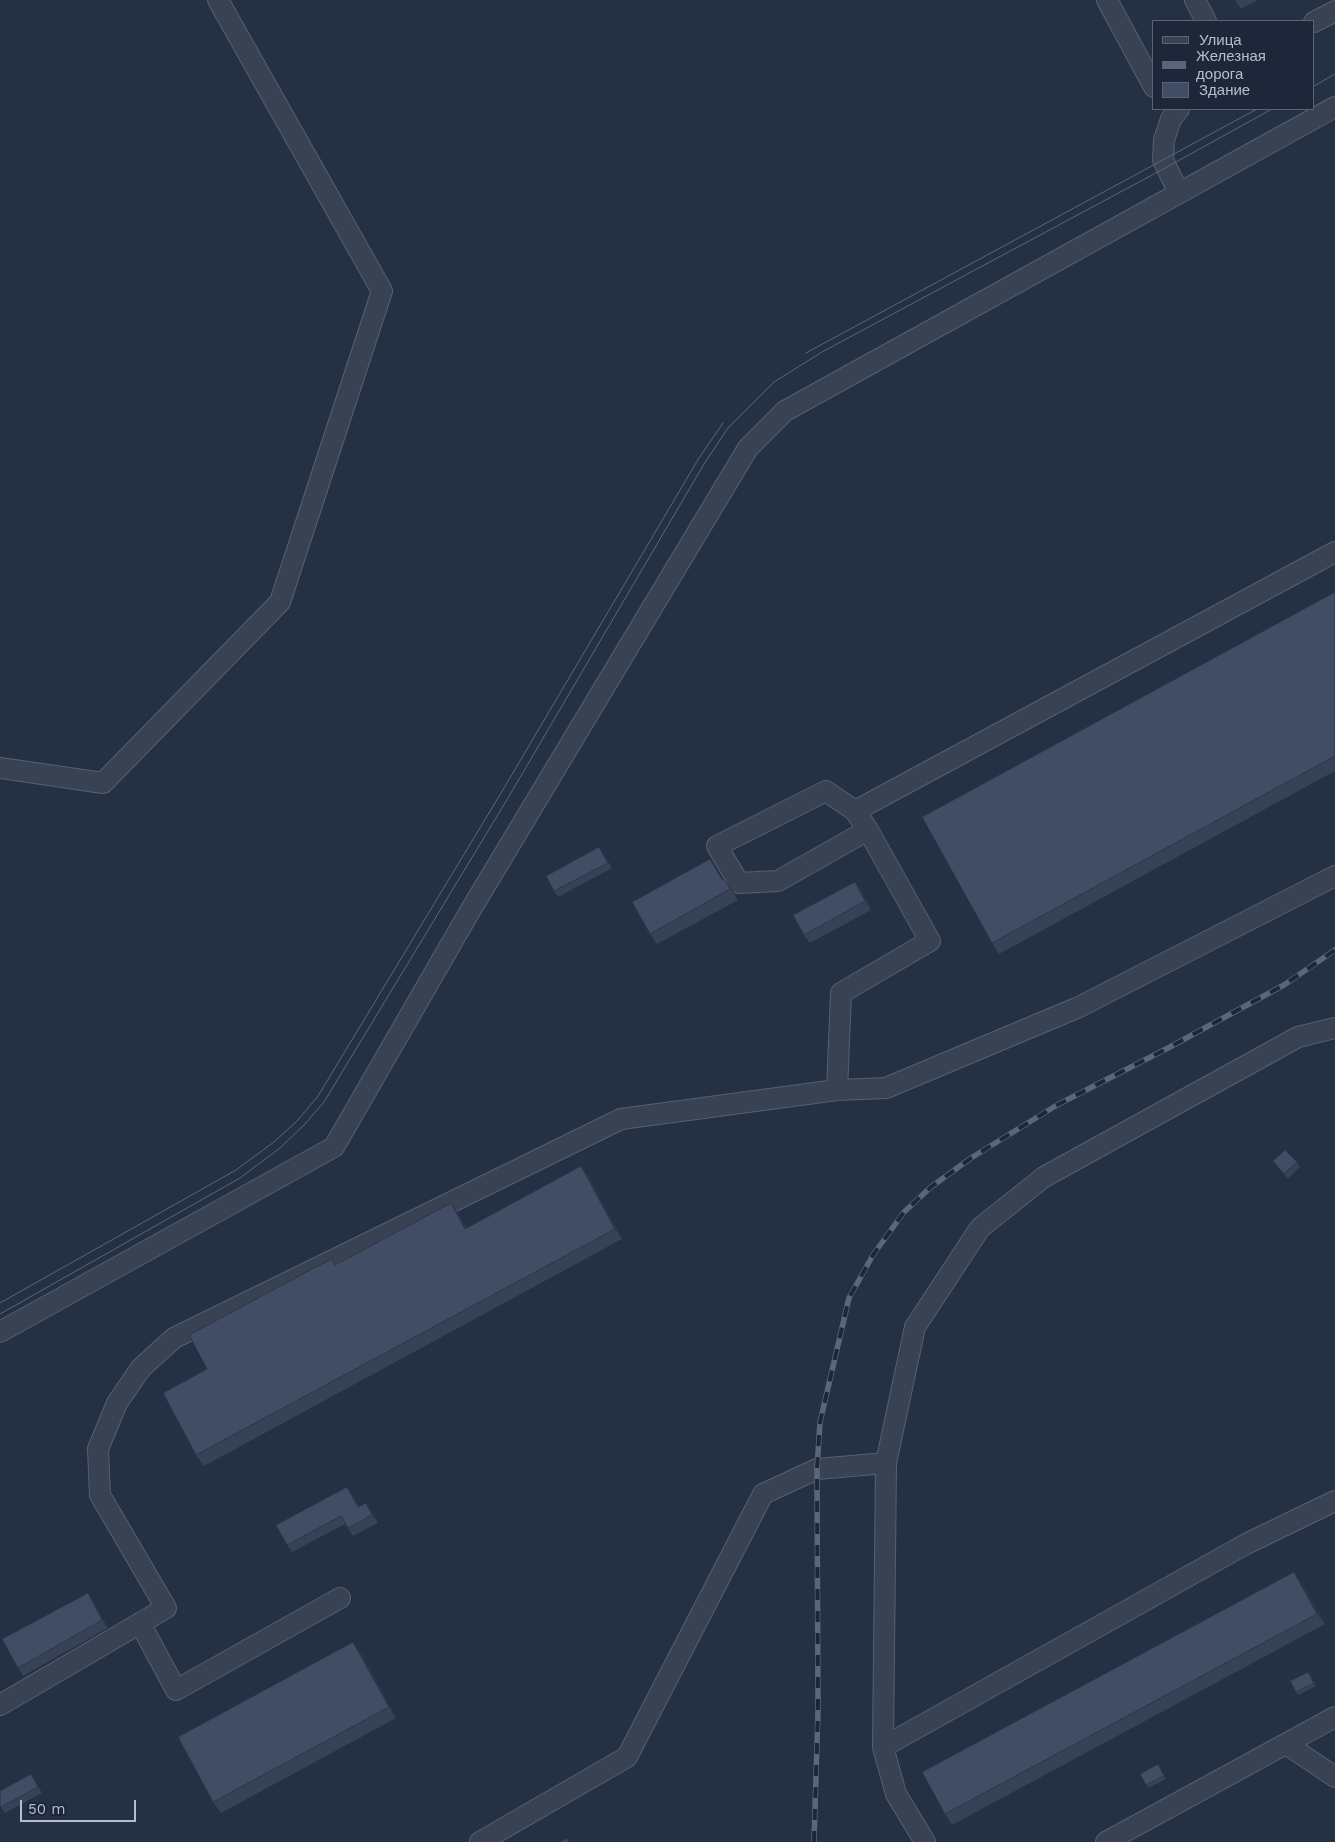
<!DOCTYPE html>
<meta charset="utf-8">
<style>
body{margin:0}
#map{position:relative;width:1335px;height:1842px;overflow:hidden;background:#243044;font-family:"Work Sans",sans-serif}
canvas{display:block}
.legend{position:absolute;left:1152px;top:20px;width:162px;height:90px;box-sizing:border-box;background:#1d2739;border:1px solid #5a6374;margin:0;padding:6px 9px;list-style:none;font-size:15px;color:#b5becd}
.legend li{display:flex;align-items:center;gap:10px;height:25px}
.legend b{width:25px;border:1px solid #5a6374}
.scale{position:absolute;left:20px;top:1800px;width:116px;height:22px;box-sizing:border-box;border:2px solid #b5becd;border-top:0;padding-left:6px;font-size:15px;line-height:18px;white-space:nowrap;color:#b5becd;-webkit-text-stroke:4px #1d2739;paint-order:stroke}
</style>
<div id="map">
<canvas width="1335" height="1842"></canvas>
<ul class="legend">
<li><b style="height:6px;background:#384253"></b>Улица</li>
<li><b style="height:6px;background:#5a667b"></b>Железная дорога</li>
<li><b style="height:14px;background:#404d65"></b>Здание</li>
</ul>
<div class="scale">50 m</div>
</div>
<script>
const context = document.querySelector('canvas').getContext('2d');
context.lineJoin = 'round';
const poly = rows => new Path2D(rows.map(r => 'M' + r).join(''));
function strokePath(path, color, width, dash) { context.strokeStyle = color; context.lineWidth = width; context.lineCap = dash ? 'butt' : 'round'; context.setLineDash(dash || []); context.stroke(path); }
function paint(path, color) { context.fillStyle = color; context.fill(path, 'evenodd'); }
const minor = poly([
 [1107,0,1154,87],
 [1195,0,1206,21],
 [1314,22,1335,11],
 [1179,193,1163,160,1164,140,1171,119,1179,109],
 [0,768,103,783,280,602,382,291,218,0],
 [855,811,1335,552],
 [837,1090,841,993,930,941,868,830,855,811,826,791,717,846,739,883,778,881,868,830],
 [0,1332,334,1147,470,911,748,448,785,411,1335,107],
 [140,1623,176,1690,340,1598],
 [0,1705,166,1608,100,1495,98,1449,117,1403,141,1368,174,1338,621,1119,837,1090,886,1088,1079,1007,1335,876],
 [1286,1744,1335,1777],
 [883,1747,1246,1544,1335,1501],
 [480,1842,627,1757,763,1494,817,1469,886,1463],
 [925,1842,896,1794,883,1747,886,1463,915,1327,980,1228,1044,1177,1298,1037,1335,1028],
 [1106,1842,1335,1717]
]);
strokePath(minor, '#566071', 22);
strokePath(minor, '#384253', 20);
strokePath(poly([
 [1314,86,1335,74],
 [806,353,1257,109],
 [0,1303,236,1170,274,1142,298,1120,318,1096,501,793,699,458,723,423],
 [0,1314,240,1178,280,1148,304,1125,324,1102,508,798,704,464,728,428,774,382,822,352,1167,167,1272,109]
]), '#5a667b', 1);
const rail = poly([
 [814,1842,818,1711,817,1469,820,1422,849,1298,873,1255,904,1212,931,1187,971,1158,1057,1105,1168,1048,1284,985,1335,950]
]);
strokePath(rail, '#5a667b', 5.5);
strokePath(rail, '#1d2739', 4, [11]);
paint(poly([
 [1235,0,1258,0,1241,9],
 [1335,592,1335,771,999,954,992,943],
 [599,847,612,868,558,897,554,891],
 [710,859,723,880,727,883,735,894,738,900,657,944,650,934],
 [861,890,871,910,810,943,804,935],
 [1273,1161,1297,1162,1300,1167,1288,1179],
 [589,1177,622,1239,204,1466,196,1455,207,1369,332,1259,336,1265,451,1203,458,1214,466,1228],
 [353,1495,359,1506,371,1510,378,1523,353,1536,345,1524,292,1552,287,1545],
 [1302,1583,1325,1624,952,1825,945,1814],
 [94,1602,108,1628,23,1676,18,1668],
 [361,1653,396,1718,221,1813,213,1802],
 [1310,1674,1316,1686,1298,1695,1296,1692],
 [1158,1764,1166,1779,1148,1788,1146,1785],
 [31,1774,42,1793,5,1813,0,1806]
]), '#374257');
paint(poly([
 [710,859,718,870,729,889,721,878],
 [855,882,861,890,871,910,865,901],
 [727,883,735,894,738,900,730,889],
 [581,1166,589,1177,622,1239,615,1229],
 [451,1203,458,1214,472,1240,465,1229],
 [347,1487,353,1495,364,1515,358,1507],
 [366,1503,371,1510,378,1523,372,1515],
 [1294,1572,1302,1583,1325,1624,1317,1614],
 [88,1593,94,1602,108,1628,102,1620],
 [353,1642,361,1653,396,1718,389,1707]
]), '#2d3647');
const building = poly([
 [1335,592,1335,756,992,943,922,817,1335,592],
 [599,847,608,863,554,891,546,876,599,847],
 [710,859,721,878,727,883,730,889,650,934,632,902,710,859],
 [855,882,865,901,804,935,793,915,855,882],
 [1285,1150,1297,1162,1284,1174,1273,1161,1285,1150],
 [581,1166,615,1229,196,1455,163,1393,207,1369,189,1335,314,1268,332,1259,335,1265,451,1203,465,1229,581,1166],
 [347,1487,358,1507,366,1503,372,1515,348,1528,341,1516,287,1545,276,1525,347,1487],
 [1294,1572,1317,1614,945,1814,922,1772,1294,1572],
 [88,1593,102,1620,18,1668,2,1639,88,1593],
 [353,1642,389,1707,213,1802,178,1737,353,1642],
 [1308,1672,1314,1683,1296,1692,1290,1681,1308,1672],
 [1158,1764,1164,1776,1146,1785,1140,1774,1158,1764],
 [31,1774,38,1787,1,1807,0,1806,0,1791,31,1774],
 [567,1838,569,1842,560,1842,567,1838]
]);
paint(building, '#404d65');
strokePath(building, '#2d3647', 1);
</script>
